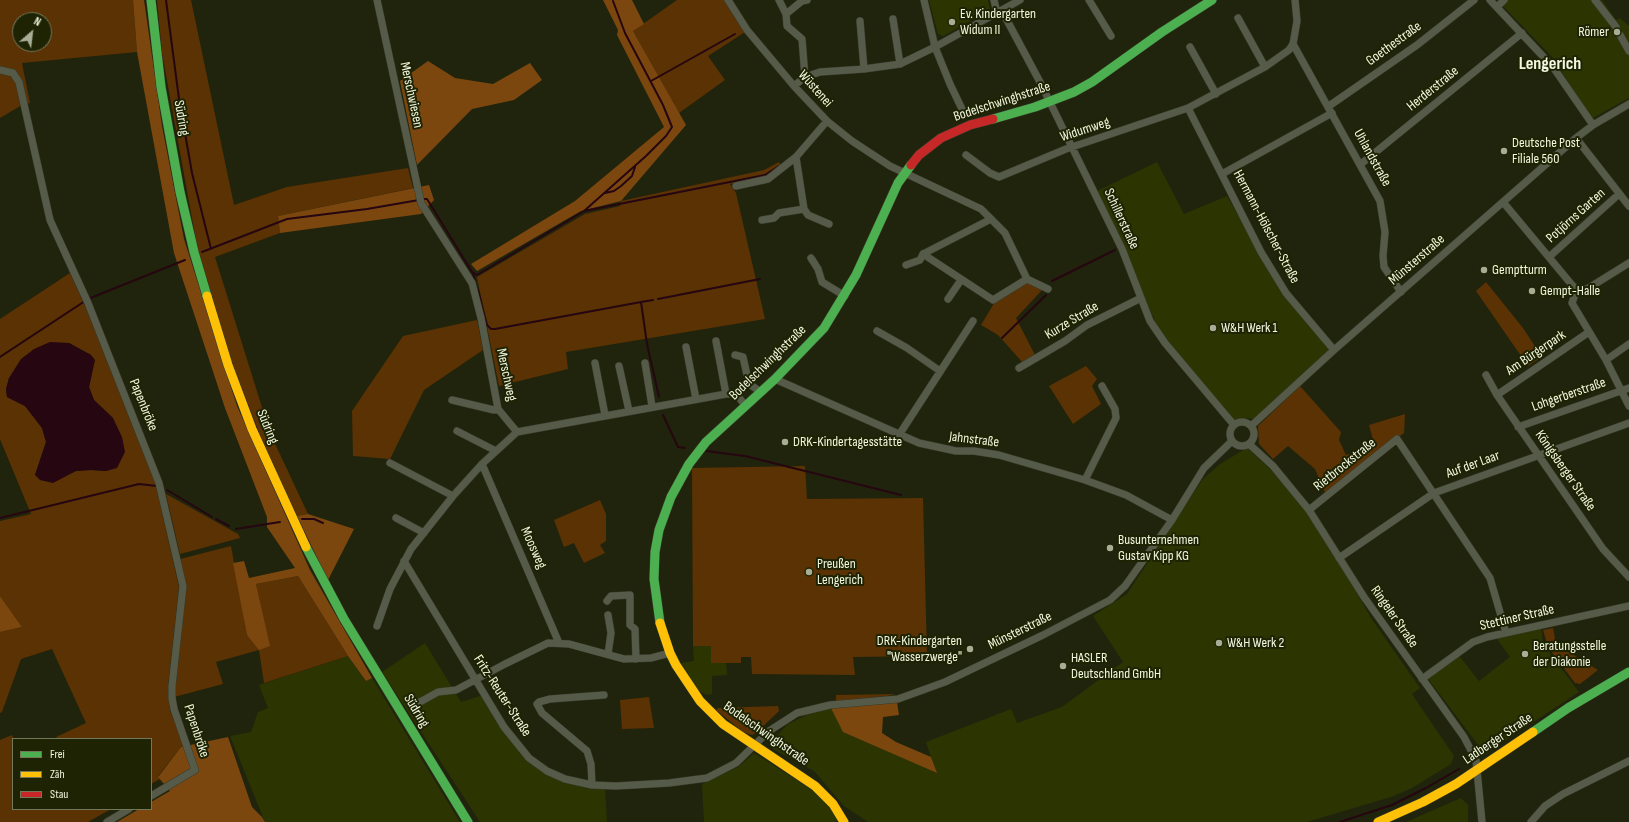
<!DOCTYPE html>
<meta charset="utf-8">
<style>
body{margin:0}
#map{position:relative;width:1629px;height:822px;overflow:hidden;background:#20240c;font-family:"Sofia Sans Condensed",sans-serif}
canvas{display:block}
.legend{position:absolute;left:12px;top:738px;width:140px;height:72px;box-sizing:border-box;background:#1e2303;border:1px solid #73785b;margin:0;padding:5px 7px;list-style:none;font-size:12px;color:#f2f8e0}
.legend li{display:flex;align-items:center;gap:8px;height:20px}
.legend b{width:20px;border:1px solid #73785b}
.north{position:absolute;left:12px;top:12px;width:40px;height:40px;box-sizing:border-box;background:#1e2303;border:1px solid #73785b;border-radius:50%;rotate:28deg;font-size:11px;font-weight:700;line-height:16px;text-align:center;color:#f2f8e0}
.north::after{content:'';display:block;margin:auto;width:14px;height:18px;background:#a8ae96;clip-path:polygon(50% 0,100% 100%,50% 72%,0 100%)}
</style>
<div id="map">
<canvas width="1629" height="822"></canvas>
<ul class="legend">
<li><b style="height:5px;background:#4caf50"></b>Frei</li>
<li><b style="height:5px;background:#ffc107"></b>Zäh</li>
<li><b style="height:5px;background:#c62828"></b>Stau</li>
</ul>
<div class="north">N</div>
</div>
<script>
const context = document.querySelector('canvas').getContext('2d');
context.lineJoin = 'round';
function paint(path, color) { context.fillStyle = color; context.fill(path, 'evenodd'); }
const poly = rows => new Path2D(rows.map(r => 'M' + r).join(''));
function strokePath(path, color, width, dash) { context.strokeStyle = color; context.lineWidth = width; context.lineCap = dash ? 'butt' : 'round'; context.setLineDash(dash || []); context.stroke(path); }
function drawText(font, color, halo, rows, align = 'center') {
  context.font = font + ' "Sofia Sans Condensed",sans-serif'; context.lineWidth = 4; context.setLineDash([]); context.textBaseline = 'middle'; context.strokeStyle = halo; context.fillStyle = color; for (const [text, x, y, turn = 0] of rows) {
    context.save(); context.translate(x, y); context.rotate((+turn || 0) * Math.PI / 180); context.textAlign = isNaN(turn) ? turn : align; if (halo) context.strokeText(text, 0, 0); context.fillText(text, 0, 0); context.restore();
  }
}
paint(poly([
 [929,0,988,0,990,10,943,36,938,34],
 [1506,0,1602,0,1616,20,1620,18,1629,26,1629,98,1591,119,1554,59,1503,6],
 [1157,162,1184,214,1227,196,1284,293,1332,348,1254,419,1247,418,1235,423,1159,330,1120,242,1091,194],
 [1247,448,1273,472,1307,512,1337,558,1371,618,1420,688,1412,694,1454,756,1451,764,1412,788,1391,797,1307,822,868,822,844,806,814,771,773,749,772,741,788,724,809,714,831,708,936,773,926,742,1011,709,1017,723,1062,707,1123,662,1093,616,1127,594,1202,480,1220,464],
 [1541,626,1543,644,1579,692,1485,754,1426,676,1457,653,1479,681,1510,657,1495,636],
 [425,643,461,702,483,695,503,729,553,777,593,789,605,789,607,822,480,822,382,672],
 [711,645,711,662,726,663,727,675,712,676,712,694,706,695,699,691,681,663,694,661,693,646],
 [348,656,366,681,372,678,460,822,265,822,230,736,251,732,258,712,268,708,259,685],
 [754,753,811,789,829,806,838,819,835,822,704,822,702,784,738,767],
 [1461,798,1468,805,1468,822,1406,822]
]), '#2c3402');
paint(poly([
 [0,0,133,0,137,52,22,63,30,103,22,105,0,118],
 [20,20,44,20,44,44,20,44],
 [157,0,191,0,234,205,287,187,408,168,413,188,278,216,280,233,215,257,270,433,308,514,297,516,260,435,232,363,197,246,162,53],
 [677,0,726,0,745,32,708,56,725,80,679,113,633,31],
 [779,162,781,166,767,176,730,184,736,193,765,319,566,352,568,369,499,386,477,277,585,214,620,206,621,201,764,170],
 [70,273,85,306,155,482,179,587,168,686,170,710,184,746,181,747,158,776,160,779,151,784,151,739,58,739,56,737,86,723,52,649,21,659,2,712,0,713,0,632,22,627,0,596,0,521,31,514,0,439,0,319],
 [69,343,91,355,92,374,89,387,94,400,113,418,106,471,91,470,76,471,65,475,35,475,46,442,42,428,25,406,7,397,6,389,9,378],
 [1027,282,1043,289,1016,318,1035,355,1023,363,998,335,981,325,996,300],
 [1486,282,1523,328,1542,357,1528,366,1476,291],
 [477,320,483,350,424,390,390,459,353,456,352,411,403,336],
 [1086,366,1097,379,1092,386,1101,404,1073,424,1049,386],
 [1300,386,1341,432,1339,440,1346,455,1375,447,1369,425,1405,414,1404,433,1326,495,1315,469,1288,446,1273,459,1259,444,1258,426],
 [805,466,807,499,923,498,927,656,853,657,855,675,752,674,751,657,741,657,741,663,711,663,711,646,693,646,692,468],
 [166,494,238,534,240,538,180,554],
 [600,500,606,514,606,541,600,545,605,553,584,563,574,543,564,547,554,520],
 [231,546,247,635,269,646,256,584,298,576,348,656,264,683,259,650,216,662,223,684,174,697,186,586,180,559],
 [1553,628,1556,644,1598,670,1580,684,1575,683,1548,647,1543,630],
 [895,694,887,696,836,702,836,695],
 [649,697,654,728,622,729,620,700],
 [778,706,779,711,756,733,752,735,743,732,716,710,718,708],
 [12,735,14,739,13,809,111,809,88,822,0,822,0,740]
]), '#5b3203');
paint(poly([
 [133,0,144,0,162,126,184,239,237,406,310,570,372,678,366,681,348,656,298,576,256,584,270,646,259,650,247,635,233,563,244,561,249,578,295,568,267,527,267,517,225,408,174,253,137,52],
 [603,0,632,0,644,24,633,31,686,125,621,201,581,211,477,271,471,264,575,201,664,127,617,35,618,30],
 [428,61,455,78,493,84,530,63,542,80,514,100,472,109,417,165,400,81],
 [429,185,434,200,421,214,280,233,278,216],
 [308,514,354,529,328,580,297,516],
 [0,596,22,627,0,632],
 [897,702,899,715,883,717,882,733,896,742,931,757,937,773,843,732,831,708],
 [228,737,252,807,262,817,265,822,117,822,139,809,151,809,151,802,170,791,158,777,181,747]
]), '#7c470f');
paint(poly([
 [50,342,69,343,91,355,95,360,89,387,94,400,113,418,122,437,125,452,117,468,106,471,91,470,76,471,53,483,40,480,35,475,46,442,42,428,25,406,7,397,6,389,9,378,21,359,34,349]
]), '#250611');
strokePath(poly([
 [166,0,179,99,192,173,211,249],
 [651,81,735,34],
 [605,193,614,191,621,186,632,176,635,167],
 [423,199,427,199,472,272,477,275,584,211,765,175,779,166],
 [584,211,646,156,666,136,672,127,663,105,625,33,613,1],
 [202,252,287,219,367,209,419,200],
 [473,273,475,282],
 [1052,281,1115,250],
 [478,290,487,325,491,329,495,329,641,302,647,344,659,397],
 [88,299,185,260],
 [658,299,760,279],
 [641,302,653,300],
 [1002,338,1046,295],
 [0,357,85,301],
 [663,415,678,447,685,448],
 [706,451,745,456,901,495],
 [167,490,212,517],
 [0,518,139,484,157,486],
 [216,519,229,526],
 [302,519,314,519,323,523],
 [236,529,280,522],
 [1340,822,1392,805,1426,788,1459,769]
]), '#250611', 2);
const street = poly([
 [377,0,421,203,472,283,481,318,498,409,517,432],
 [728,0,747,30,794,86,827,121,852,141,890,166,981,209,1005,233,1027,279,1048,289],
 [779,0,786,14],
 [924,0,935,47,950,84,962,109],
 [994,0,997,13],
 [1089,0,1111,36],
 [1490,0,1553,67,1593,125],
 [1595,0,1616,27],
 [1497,7,1504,0],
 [1002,11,1040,82,1122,249,1150,321,1165,343,1234,425],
 [1238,18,1265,67],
 [893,19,900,64],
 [860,21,864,69],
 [1620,35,1629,51],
 [1293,44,1380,201,1385,232,1383,256,1384,267,1401,292],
 [1190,47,1216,94],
 [0,70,13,73,19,82,50,220,88,303,159,483,183,586,172,686,172,698,174,709,195,770,151,796],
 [805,77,802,39,787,26,786,14,802,1,807,0],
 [794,86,805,77,820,72,864,69,900,64,935,47,1020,0],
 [1329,106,1417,45,1474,0],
 [1188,108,1261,252,1286,293,1334,350],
 [827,121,796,157,804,209,808,215,829,224],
 [1576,138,1629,206],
 [966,155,990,173,999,177,1066,149,1188,108,1265,67,1289,50,1293,44,1297,21,1295,0],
 [1361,164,1522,33],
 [1222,174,1332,113],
 [736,186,768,179,796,157],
 [1503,202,1572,285,1577,289,1587,289,1629,263],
 [991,219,923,254,993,300,1027,279],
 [762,220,774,218,779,213,804,209],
 [1549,257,1619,194],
 [811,258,818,269,822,282,845,296],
 [906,265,920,260,923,254],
 [1577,289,1572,303,1606,360,1629,406],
 [948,299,961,280],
 [877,331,907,348,940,371],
 [716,341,726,394],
 [686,347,696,399],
 [735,355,743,357,749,384,761,392],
 [1606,360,1629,344],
 [595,363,605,415],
 [645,363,652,406],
 [619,366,629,411],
 [1019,368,1065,341,1087,325,1141,298],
 [1486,375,1497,395,1603,549,1629,577],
 [775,379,919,443,956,451,974,451,999,455,1085,480,1126,495,1172,520],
 [1497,395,1589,332],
 [452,400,494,410,498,409],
 '1230 434a12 12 0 1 1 24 0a12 12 0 1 1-24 0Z',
 [1251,426,1334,350,1576,138,1593,125,1629,104],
 [1518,427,1629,388],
 [457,431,496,451],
 [899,435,973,321],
 [1249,444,1273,466,1309,510,1364,597,1464,737,1476,760,1482,822],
 [390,463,453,496],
 [482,464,559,643],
 [1085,480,1116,418,1115,409,1102,386],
 [1309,510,1397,439,1490,578,1506,633],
 [396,518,424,533],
 [1339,558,1434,493,1629,423],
 [404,561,504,727,529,758,547,771,565,779,592,785,616,786,669,783,707,778,736,763,769,731,797,713,830,705,898,699,945,682,1043,635,1110,600,1125,586,1172,520,1204,468,1232,441],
 [607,601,611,596,630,595,630,625,635,629,636,659],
 [377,626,390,589,411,549,453,496,482,464,517,432,726,394,736,394,745,405],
 [608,654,611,633,608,615],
 [1422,679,1473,642,1487,637,1629,606],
 [415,702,420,702,438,692,456,690,505,664,548,643,569,644,624,659,651,658,670,653],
 [592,785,591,764,587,751,542,713,537,704,539,702,550,699,604,695],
 [107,822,129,809],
 [1531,822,1545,806,1563,794,1629,761]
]);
const fast = poly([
 [151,0,161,87,180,192,194,252,207,296],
 [993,119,1035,107,1074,92,1092,82,1162,32,1212,0],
 [306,547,344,619,468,822],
 [660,623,654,579,655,552,659,530,671,497,689,464,706,442,775,379,824,328,856,275,898,183,911,165],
 [1533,732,1568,708,1629,672]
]);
const slow = poly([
 [207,296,228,365,252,429,306,547],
 [660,623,670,653,676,665,700,701,723,724,815,786,833,804,844,822],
 [1378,822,1423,802,1456,784,1533,732]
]);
const jam = poly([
 [911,165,919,155,941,138,970,125,993,119]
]);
strokePath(street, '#383c2b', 8);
strokePath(fast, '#383c2b', 10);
strokePath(slow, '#383c2b', 10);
strokePath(jam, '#383c2b', 10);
strokePath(street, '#565a49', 7);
strokePath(fast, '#4caf50', 9);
strokePath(slow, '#ffc107', 9);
strokePath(jam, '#c62828', 9);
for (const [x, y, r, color] of [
 [952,22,4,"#a8ae96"],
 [1617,32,4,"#a8ae96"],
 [1504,151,4,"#a8ae96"],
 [1484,270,4,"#a8ae96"],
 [1532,291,4,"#a8ae96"],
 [1213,328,4,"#a8ae96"],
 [785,442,4,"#a8ae96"],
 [1110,548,4,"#a8ae96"],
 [809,572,4,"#a8ae96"],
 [1219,643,4,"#a8ae96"],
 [970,649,4,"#a8ae96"],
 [1525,654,4,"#a8ae96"],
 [1063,666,4,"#a8ae96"]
]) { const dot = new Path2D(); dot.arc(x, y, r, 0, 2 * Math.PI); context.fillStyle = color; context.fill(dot); strokePath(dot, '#1e2303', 1.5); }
drawText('14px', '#f2f8e0', '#1e2303', [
 ["Ev. Kindergarten",960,14],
 ["Widum II",960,30],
 ["Römer",1609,32,"right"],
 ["Deutsche Post",1512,143],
 ["Filiale 560",1512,159],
 ["Gemptturm",1492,270],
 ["Gempt-Halle",1540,291],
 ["W&H Werk 1",1221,328],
 ["DRK-Kindertagesstätte",793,442],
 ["Busunternehmen",1118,540],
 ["Gustav Kipp KG",1118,556],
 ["Preußen",817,564],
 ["Lengerich",817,580],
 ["DRK-Kindergarten",962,641,"right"],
 ["\"Wasserzwerge\"",962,657,"right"],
 ["W&H Werk 2",1227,643],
 ["Beratungsstelle",1533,646],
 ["der Diakonie",1533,662],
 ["HASLER",1071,658],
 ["Deutschland GmbH",1071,674]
], 'left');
drawText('14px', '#f2f8e0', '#1e2303', [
 ["Goethestraße",1394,44,-36],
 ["Wüstenei",815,89,48],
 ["Herderstraße",1433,89,-39],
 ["Merschwiesen",411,95,78],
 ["Bodelschwinghstraße",1002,102,-18],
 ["Südring",181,118,80],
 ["Widumweg",1085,130,-18],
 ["Uhlandstraße",1372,158,61],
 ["Potjörns Garten",1576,216,-42],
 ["Schillerstraße",1121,219,65],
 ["Hermann-Hölscher-Straße",1266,227,62],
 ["Münsterstraße",1417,260,-41],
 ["Kurze Straße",1072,321,-31],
 ["Am Bürgerpark",1536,353,-34],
 ["Bodelschwinghstraße",768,363,-44],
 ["Merschweg",506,375,78],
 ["Lohgerberstraße",1569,395,-19],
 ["Papenbröke",143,405,68],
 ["Südring",267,427,68],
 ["Jahnstraße",974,440,7],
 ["Rietbrockstraße",1345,465,-39],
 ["Auf der Laar",1473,465,-20],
 ["Königsberger Straße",1565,471,55],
 ["Moosweg",533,548,66],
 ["Ringeler Straße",1394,617,55],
 ["Stettiner Straße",1517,618,-13],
 ["Münsterstraße",1020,631,-26],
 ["Fritz-Reuter-Straße",502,696,57],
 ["Südring",416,711,59],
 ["Papenbröke",196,731,72],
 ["Bodelschwinghstraße",766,734,35],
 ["Ladberger Straße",1498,739,-34]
]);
drawText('bold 18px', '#f2f8e0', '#1e2303', [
 ["Lengerich",1550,64]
]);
</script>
